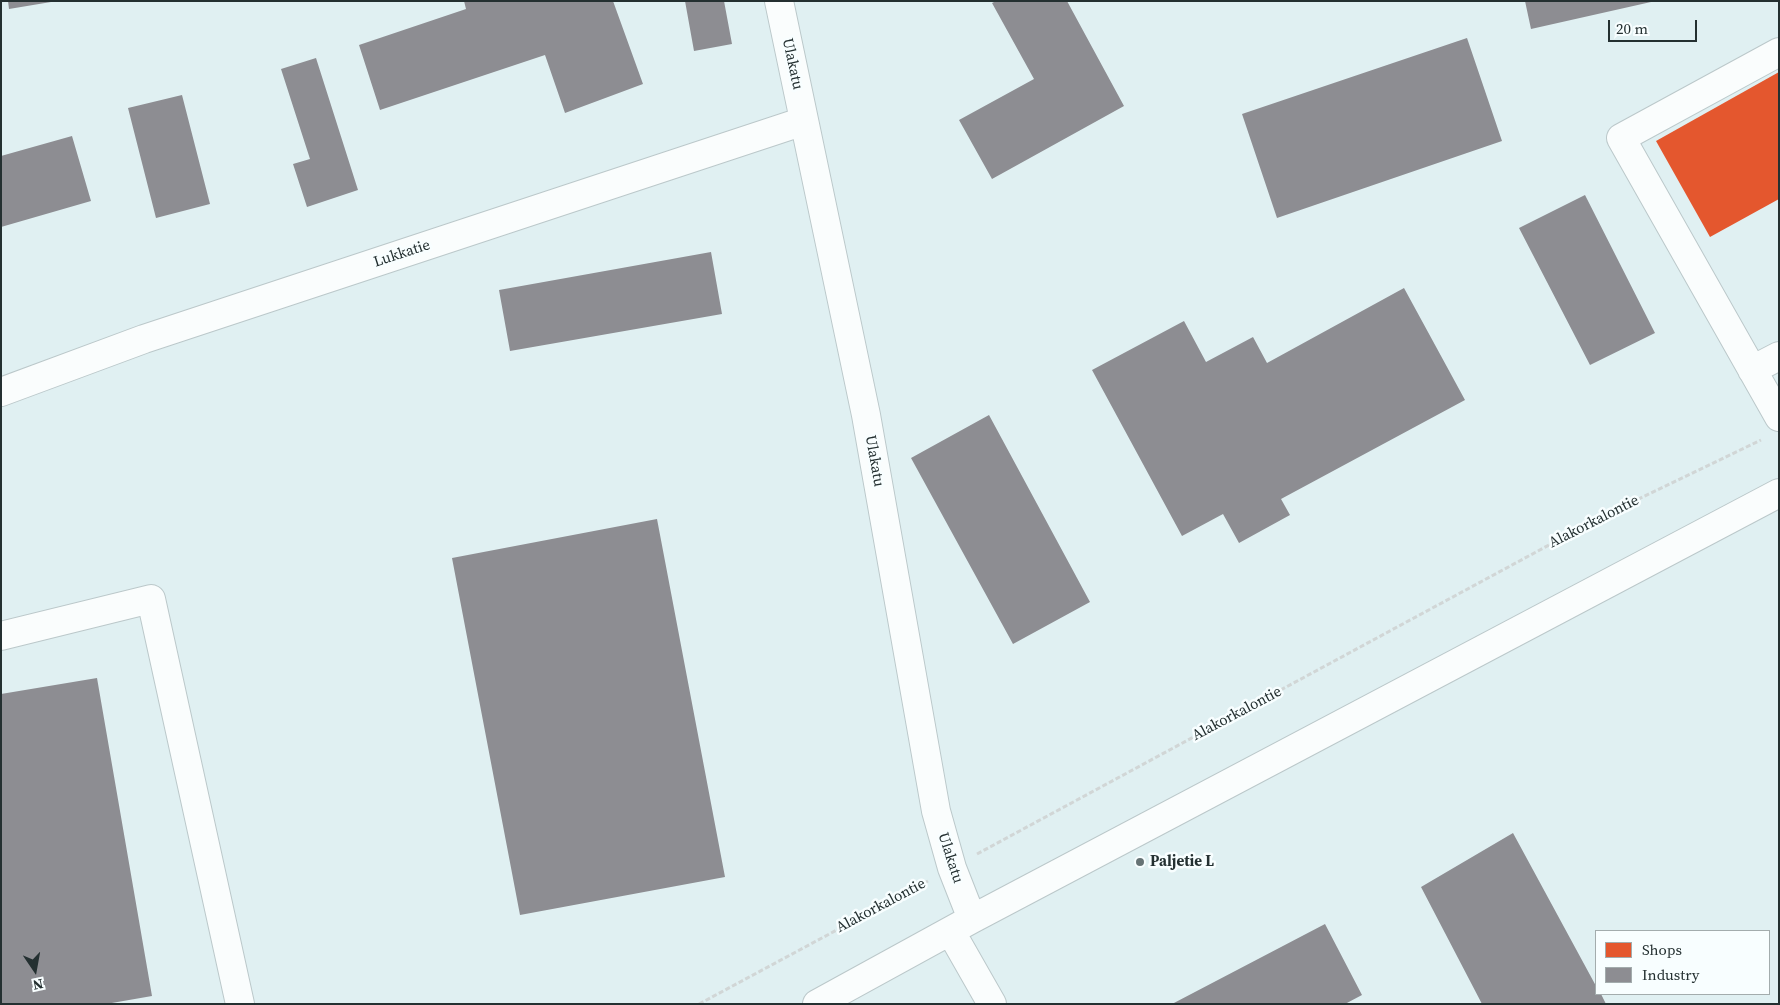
<!DOCTYPE html>
<style>
body{margin:0}
#map{position:relative;width:1780px;height:1005px;overflow:hidden;background:#e0f0f2;font-family:"Source Serif 4",serif}
canvas{display:block}
.frame{position:absolute;inset:0;border:2px solid #243031;pointer-events:none}
.legend{position:absolute;left:1595px;top:930px;width:175px;height:65px;box-sizing:border-box;background:#f8feff;border:1px solid #a3acad;margin:0;padding:6px 9px;list-style:none;font-size:15px;color:#243031}
.legend li{display:flex;align-items:center;gap:10px;height:25px}
.legend b{width:25px;border:1px solid #a3acad}
.north{position:absolute;left:10px;top:945px;width:50px;height:50px;-webkit-text-stroke:4px #f8feff;paint-order:stroke;rotate:168deg;font-size:14px;font-weight:700;line-height:20px;text-align:center;color:#243031}
.north::after{content:'';display:block;margin:auto;width:18px;height:22px;background:#243031;clip-path:polygon(50% 0,100% 100%,50% 72%,0 100%)}
.scale{position:absolute;left:1608px;top:20px;width:89px;height:22px;box-sizing:border-box;border:2px solid #243031;border-top:0;padding-left:6px;font-size:15px;line-height:18px;white-space:nowrap;color:#243031;-webkit-text-stroke:4px #f8feff;paint-order:stroke}
</style>
<div id="map">
<canvas width="1780" height="1005"></canvas>
<div class="frame"></div>
<ul class="legend">
<li><b style="height:14px;background:#e4572e"></b>Shops</li>
<li><b style="height:14px;background:#8d8d92"></b>Industry</li>
</ul>
<div class="north">N</div>
<div class="scale">20 m</div>
</div>
<script>
const context = document.querySelector('canvas').getContext('2d');
context.lineJoin = 'round';
function paint(path, color) { context.fillStyle = color; context.fill(path, 'evenodd'); }
const poly = rows => new Path2D(rows.map(r => 'M' + r).join(''));
function strokePath(path, color, width, dash) { context.strokeStyle = color; context.lineWidth = width; context.lineCap = dash ? 'butt' : 'round'; context.setLineDash(dash || []); context.stroke(path); }
function drawText(font, color, halo, rows, align = 'center') {
  context.font = font + ' "Source Serif 4",serif'; context.lineWidth = 5; context.setLineDash([]); context.textBaseline = 'middle'; context.strokeStyle = halo; context.fillStyle = color; for (const [text, x, y, turn = 0] of rows) {
    context.save(); context.translate(x, y); context.rotate((+turn || 0) * Math.PI / 180); context.textAlign = isNaN(turn) ? turn : align; if (halo) context.strokeText(text, 0, 0); context.fillText(text, 0, 0); context.restore();
  }
}
paint(poly([
 [1779,72,1779,199,1710,237,1656,141]
]), '#e4572e');
paint(poly([
 [8,1,51,1,51,2,9,9],
 [464,1,613,1,643,84,565,113,545,55,380,110,359,45,466,9],
 [685,1,724,1,732,44,694,51],
 [996,1,1067,1,1124,106,992,179,959,120,1034,79,992,3],
 [1525,1,1651,1,1651,2,1531,29],
 [1467,38,1502,141,1277,218,1242,114],
 [316,58,358,190,307,207,293,164,310,159,281,69],
 [182,95,210,204,156,218,128,108],
 [72,136,91,201,1,227,1,156],
 [1585,195,1655,333,1590,365,1519,228],
 [711,252,722,314,510,351,499,290],
 [1404,288,1465,400,1281,499,1290,515,1239,543,1223,514,1182,536,1092,370,1184,321,1206,362,1253,337,1267,363],
 [989,415,1090,602,1013,644,911,458],
 [657,519,725,877,520,915,452,558],
 [97,678,152,996,106,1004,1,1004,1,694],
 [1513,833,1596,986,1596,994,1601,994,1606,1004,1482,1004,1421,887],
 [1325,924,1362,995,1345,1004,1172,1004]
]), '#8d8d92');
const minor = poly([
 [779,1,866,415,936,811,952,868,972,919],
 [1779,52,1621,138,1779,417],
 [1752,370,1779,356],
 [1,392,144,339,804,121],
 [1,636,151,599,240,1004],
 [951,932,992,1004],
 [817,1004,972,919,1779,493]
]);
strokePath(minor, '#bbc8ca', 30);
strokePath(poly([
 [977,854,1599,518,1761,440],
 [699,1004,928,881]
]), '#d1d6d6', 3, [5, 2.5]);
strokePath(minor, '#fafdfd', 28);
for (const [x, y, r, color] of [
 [1140,862,5,"#667375"]
]) { const dot = new Path2D(); dot.arc(x, y, r, 0, 2 * Math.PI); context.fillStyle = color; context.fill(dot); strokePath(dot, '#f8feff', 2); }
drawText('15px', '#243031', '#f8feff', [
 ["Ulakatu",792,64,78],
 ["Lukkatie",402,254,-18],
 ["Ulakatu",874,461,80],
 ["Alakorkalontie",1594,522,-27],
 ["Alakorkalontie",1237,714,-28],
 ["Ulakatu",950,858,72],
 ["Alakorkalontie",881,906,-28]
]);
drawText('bold 15px', '#243031', '#f8feff', [
 ["Paljetie L",1150,862]
], 'left');
</script>
